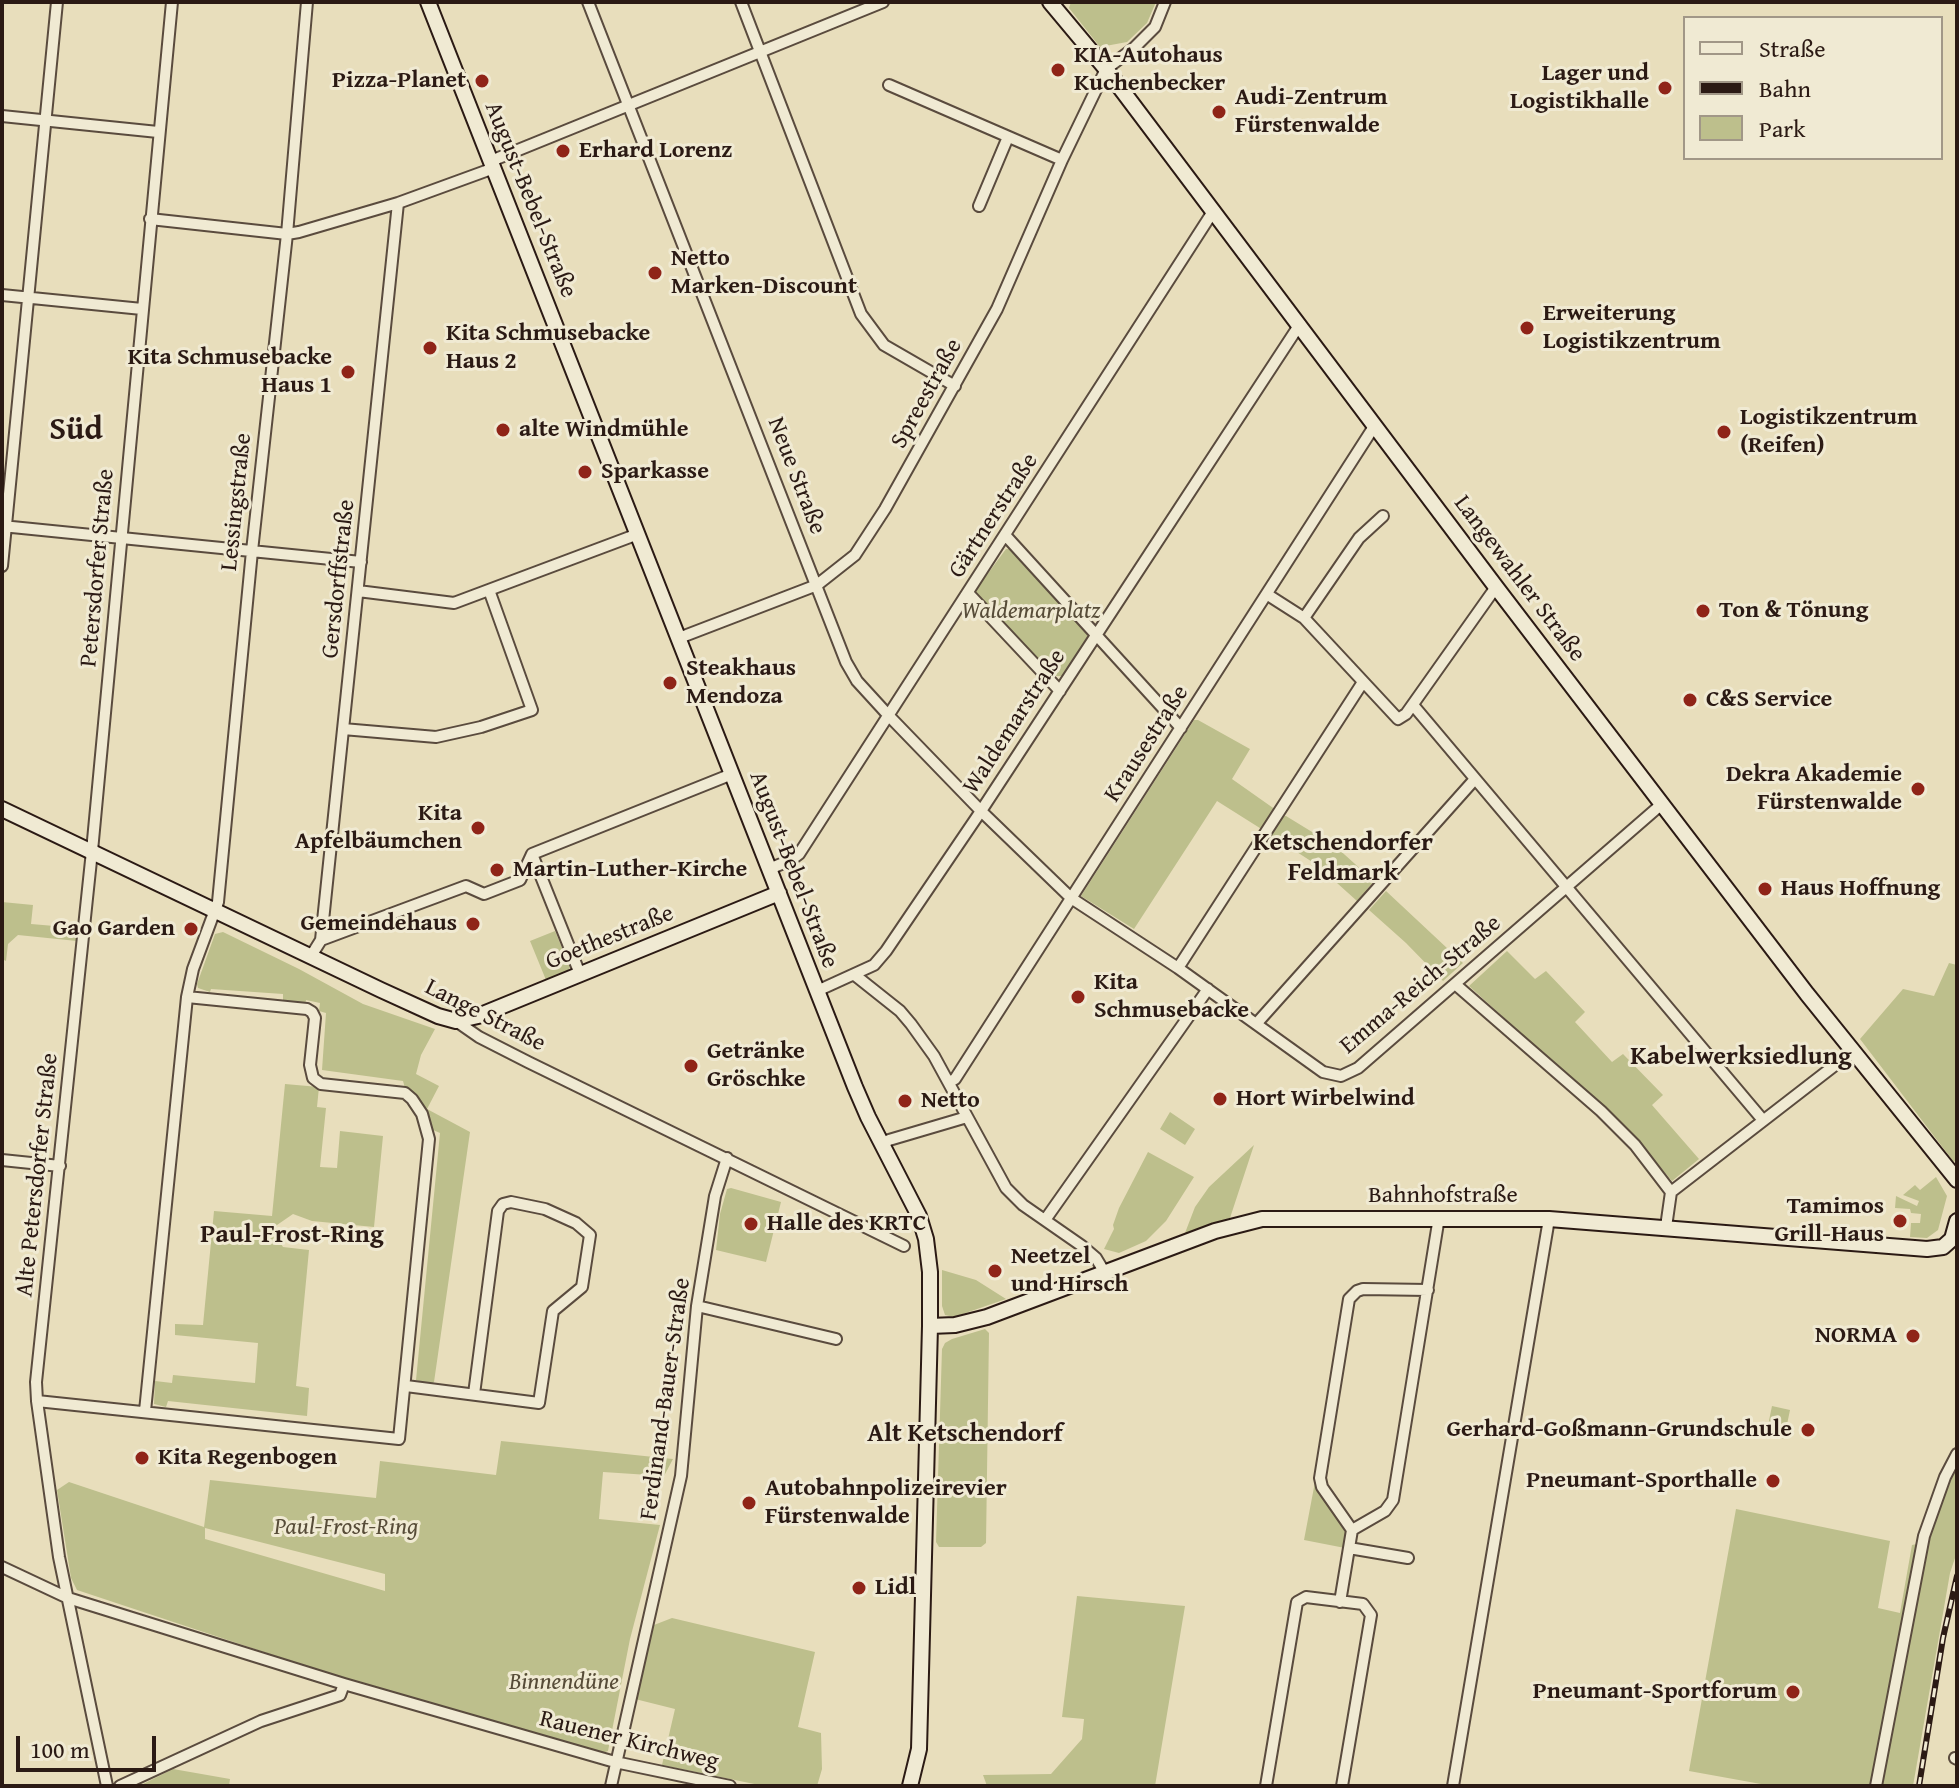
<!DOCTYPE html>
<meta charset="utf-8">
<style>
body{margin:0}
#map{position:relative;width:1959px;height:1788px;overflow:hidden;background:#e8debc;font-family:"Gentium Book Plus",serif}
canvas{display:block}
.frame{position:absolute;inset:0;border:4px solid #2b1a14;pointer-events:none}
.legend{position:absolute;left:1683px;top:16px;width:260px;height:144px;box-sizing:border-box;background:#f0ead3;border:2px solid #a19787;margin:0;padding:10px 14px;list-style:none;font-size:24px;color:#2b1a14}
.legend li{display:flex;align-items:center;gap:16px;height:40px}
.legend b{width:40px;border:2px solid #a19787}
.scale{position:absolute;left:16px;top:1736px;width:140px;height:36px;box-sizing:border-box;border:4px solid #2b1a14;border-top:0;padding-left:10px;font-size:24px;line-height:28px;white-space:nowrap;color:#2b1a14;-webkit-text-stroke:6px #f0ead3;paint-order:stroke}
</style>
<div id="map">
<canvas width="1959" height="1788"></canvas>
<div class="frame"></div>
<ul class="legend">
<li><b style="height:10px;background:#f0ead3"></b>Straße</li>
<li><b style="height:10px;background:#2b1a14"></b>Bahn</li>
<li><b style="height:22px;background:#bdbf8c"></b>Park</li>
</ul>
<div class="scale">100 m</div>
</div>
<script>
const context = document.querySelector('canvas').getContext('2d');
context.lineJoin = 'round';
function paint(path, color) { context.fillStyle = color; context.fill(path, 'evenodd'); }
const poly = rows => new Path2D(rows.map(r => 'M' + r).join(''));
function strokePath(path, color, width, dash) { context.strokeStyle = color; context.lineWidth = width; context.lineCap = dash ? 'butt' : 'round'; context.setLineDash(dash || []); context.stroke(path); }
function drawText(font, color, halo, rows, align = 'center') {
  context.font = font + ' "Gentium Book Plus",serif'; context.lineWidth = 6; context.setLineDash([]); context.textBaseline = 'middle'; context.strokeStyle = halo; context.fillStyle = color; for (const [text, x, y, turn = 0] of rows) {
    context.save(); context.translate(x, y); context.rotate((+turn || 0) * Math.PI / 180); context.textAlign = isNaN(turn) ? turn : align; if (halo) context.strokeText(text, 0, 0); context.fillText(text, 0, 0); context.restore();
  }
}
paint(poly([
 [1071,2,1156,2,1147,23,1127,42,1100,47,1069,8],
 [1006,549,1010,549,1089,637,1064,676,1053,676,975,591],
 [1194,720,1198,720,1250,749,1232,779,1276,810,1263,830,1217,801,1134,929,1081,896],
 [1280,816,1286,816,1335,846,1374,881,1357,901,1317,865,1272,836,1270,832],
 [1386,891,1463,963,1443,981,1406,943,1369,910],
 [2,902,33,905,31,924,78,928,77,941,18,935,8,944,6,961,2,959],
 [555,931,570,967,568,971,546,980,530,941],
 [223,932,299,969,363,1004,435,1029,421,1055,416,1074,439,1086,427,1109,470,1132,434,1382,430,1385,416,1380,440,1133,433,1130,423,1107,414,1094,405,1088,403,1081,322,1070,326,1013,319,1011,320,1003,306,1000,305,1006,283,1002,283,994,211,989,210,992,198,988,197,984,215,934],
 [1507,951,1535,979,1546,971,1585,1012,1575,1022,1612,1062,1623,1054,1663,1095,1652,1105,1699,1159,1672,1181,1637,1140,1608,1112,1469,986],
 [1949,963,1957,965,1957,1162,1953,1161,1860,1039,1903,989,1934,996],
 [285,1084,319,1087,317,1107,326,1108,320,1167,337,1168,340,1131,383,1136,374,1227,312,1221,293,1214,277,1225,276,1236,283,1247,309,1250,296,1386,309,1388,307,1416,168,1401,166,1407,154,1404,155,1381,172,1383,173,1375,255,1383,258,1343,175,1335,175,1324,203,1325,214,1211,272,1216],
 [1170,1112,1195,1129,1185,1145,1160,1129],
 [1254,1145,1230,1218,1185,1233,1195,1207,1209,1187],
 [1148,1152,1194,1177,1166,1221,1146,1241,1119,1253,1104,1249,1114,1229,1113,1225,1119,1208],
 [1936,1177,1947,1196,1938,1230,1927,1238,1910,1237,1911,1223,1920,1223,1921,1214,1911,1213,1910,1209,1895,1208,1896,1196,1917,1206,1919,1201,1903,1195,1915,1185,1920,1190],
 [731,1188,781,1202,766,1262,716,1250,720,1214,727,1189],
 [942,1270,976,1280,1006,1299,954,1317,945,1315,942,1306],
 [985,1329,989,1333,986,1543,981,1547,939,1547,936,1542,942,1349,945,1343,952,1339],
 [1772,1406,1790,1410,1784,1439,1766,1435],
 [501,1441,673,1459,664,1476,603,1472,599,1519,660,1525,630,1639,608,1751,603,1753,327,1673,77,1590,71,1578,57,1490,69,1482,204,1527,210,1480,376,1498,380,1461,496,1475],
 [205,1528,385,1574,385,1591,205,1539],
 [1957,1464,1957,1552,1950,1573,1913,1786,1772,1786,1689,1771,1736,1509,1890,1541,1878,1608,1900,1613,1912,1545,1927,1542],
 [1315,1482,1346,1533,1345,1548,1304,1540],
 [1077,1596,1185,1606,1155,1786,987,1786,983,1775,1051,1774,1082,1739,1084,1719,1062,1717],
 [672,1618,815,1652,798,1727,821,1733,822,1769,817,1786,764,1786,662,1765,675,1709,635,1699,654,1625],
 [173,1769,230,1779,229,1786,139,1786]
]), '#bdbf8c');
const street = poly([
 [588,2,846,662,857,681,889,716,981,811,1071,898,1178,968,1323,1072,1341,1076,1358,1068,1663,803],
 [741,2,861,314,884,345,955,386],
 [889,85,1062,160],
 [2,116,158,132],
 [491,161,883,2],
 [979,206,1008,137],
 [150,219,287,234,299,232,398,203,494,168],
 [2,295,142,309],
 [2,526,361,562],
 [1006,536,1181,728],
 [2,566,57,2],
 [358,591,454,603,638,534],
 [968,593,1060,691],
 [1268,595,1304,618,1398,719,1406,714,1496,587],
 [1304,618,1359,538,1383,516],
 [679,638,817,585,855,555,885,509,997,309,1062,160,1106,69,1134,48,1155,27,1165,2],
 [1413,705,1762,1119],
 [343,729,436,737,481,727,532,710,489,590],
 [532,854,580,974],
 [769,869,791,860,799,854,1214,210],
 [321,940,466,886,484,894,520,880,532,854,732,774],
 [311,956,321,940,398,203],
 [1178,968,1363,682],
 [856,976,900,1011,911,1024,934,1056,1006,1188,1023,1205,1082,1246,1096,1258,1105,1273],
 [1455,984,1601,1111,1635,1145,1671,1192],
 [817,991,874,965,886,951,981,811,1300,324],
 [456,1021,479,1037,528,1062,904,1246],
 [1257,1023,1475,779],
 [949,1082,955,1079,1375,425],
 [881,1145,889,1140,967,1117],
 [2,1160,60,1166],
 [1045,1220,1208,989],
 [1666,1227,1671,1192,1852,1052],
 [697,1306,836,1339],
 [406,1386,539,1403,553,1311,582,1287,590,1235,576,1223,545,1209,511,1202,503,1204,498,1211,474,1394],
 [37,1401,399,1439,429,1139,422,1114,412,1099,405,1093,321,1084,313,1078,310,1065,315,1018,312,1012,307,1009,187,997],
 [145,1411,187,997,193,969,218,902,252,551,287,234,307,2],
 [1352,1530,1385,1511,1393,1500,1439,1217],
 [1352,1530,1322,1487,1320,1478,1349,1299,1357,1291,1363,1289,1428,1290],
 [1349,1548,1408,1558],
 [2,1567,68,1598,344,1684,615,1762,730,1786],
 [1340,1602,1352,1530],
 [1955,1758,1957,1759],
 [107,1786,59,1557,37,1401,36,1382,92,851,172,2],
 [120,1786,261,1721,340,1695,344,1684],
 [611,1786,681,1476,697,1306,715,1196,727,1158],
 [1266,1786,1297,1602,1306,1597,1363,1604,1371,1615,1342,1786],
 [1453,1786,1549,1219],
 [1876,1786,1924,1536,1945,1477,1957,1454]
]);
const secondary = poly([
 [428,2,855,1087,868,1117,919,1216,926,1239,930,1272,930,1326,919,1749,910,1786],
 [1050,2,1106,69,1496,587,1807,994,1957,1180],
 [2,809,381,990,438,1016,456,1021,478,1016,779,893],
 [930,1326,955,1325,987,1317,1215,1231,1262,1219,1549,1219,1927,1249,1943,1247,1952,1239,1957,1221]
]);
strokePath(street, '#5a4b3e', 14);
strokePath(secondary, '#2b1a14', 18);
strokePath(street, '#f0ead3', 10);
strokePath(secondary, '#f0ead3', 14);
const rail = poly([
 [1919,1786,1943,1638,1957,1576]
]);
strokePath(rail, '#2b1a14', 6);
strokePath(rail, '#f0ead3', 3, [9]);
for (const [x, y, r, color] of [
 [1058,70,8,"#8f2418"],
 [482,81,8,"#8f2418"],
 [1665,88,8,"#8f2418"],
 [1219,112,8,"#8f2418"],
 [563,151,8,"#8f2418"],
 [655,273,8,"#8f2418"],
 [1527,328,8,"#8f2418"],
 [430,348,8,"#8f2418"],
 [348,372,8,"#8f2418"],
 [503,430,8,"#8f2418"],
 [1724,432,8,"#8f2418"],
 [585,472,8,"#8f2418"],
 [1703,611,8,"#8f2418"],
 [670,683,8,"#8f2418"],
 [1690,700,8,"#8f2418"],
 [1918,789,8,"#8f2418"],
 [478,828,8,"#8f2418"],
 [497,870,8,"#8f2418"],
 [1765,889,8,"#8f2418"],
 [473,924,8,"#8f2418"],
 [191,929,8,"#8f2418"],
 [1078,997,8,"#8f2418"],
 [691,1066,8,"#8f2418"],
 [1220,1099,8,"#8f2418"],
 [905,1101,8,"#8f2418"],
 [1900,1221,8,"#8f2418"],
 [751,1224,8,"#8f2418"],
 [995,1271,8,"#8f2418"],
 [1913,1336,8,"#8f2418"],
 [1808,1430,8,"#8f2418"],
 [142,1458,8,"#8f2418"],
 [1773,1481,8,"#8f2418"],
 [749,1503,8,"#8f2418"],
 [859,1588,8,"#8f2418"],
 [1793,1692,8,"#8f2418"]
]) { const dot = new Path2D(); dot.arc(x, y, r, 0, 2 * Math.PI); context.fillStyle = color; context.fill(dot); strokePath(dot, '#f0ead3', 3); }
drawText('bold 24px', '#2b1a14', '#f0ead3', [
 ["KIA-Autohaus",1074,56],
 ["Kuchenbecker",1074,84],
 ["Lager und",1649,74,"right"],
 ["Logistikhalle",1649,102,"right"],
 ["Pizza-Planet",466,81,"right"],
 ["Audi-Zentrum",1235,98],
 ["Fürstenwalde",1235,126],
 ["Erhard Lorenz",579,151],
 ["Netto",671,259],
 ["Marken-Discount",671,287],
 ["Erweiterung",1543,314],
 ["Logistikzentrum",1543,342],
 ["Kita Schmusebacke",446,334],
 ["Haus 2",446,362],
 ["Kita Schmusebacke",332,358,"right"],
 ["Haus 1",332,386,"right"],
 ["Logistikzentrum",1740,418],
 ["(Reifen)",1740,446],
 ["alte Windmühle",519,430],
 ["Sparkasse",601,472],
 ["Ton & Tönung",1719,611],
 ["Steakhaus",686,669],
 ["Mendoza",686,697],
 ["C&S Service",1706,700],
 ["Dekra Akademie",1902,775,"right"],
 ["Fürstenwalde",1902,803,"right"],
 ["Kita",462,814,"right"],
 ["Apfelbäumchen",462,842,"right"],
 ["Martin-Luther-Kirche",513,870],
 ["Haus Hoffnung",1781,889],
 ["Gemeindehaus",457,924,"right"],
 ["Gao Garden",175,929,"right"],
 ["Kita",1094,983],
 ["Schmusebacke",1094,1011],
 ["Getränke",707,1052],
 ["Gröschke",707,1080],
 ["Hort Wirbelwind",1236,1099],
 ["Netto",921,1101],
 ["Tamimos",1884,1207,"right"],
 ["Grill-Haus",1884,1235,"right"],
 ["Halle des KRTC",767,1224],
 ["Neetzel",1011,1257],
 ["und Hirsch",1011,1285],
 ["NORMA",1897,1336,"right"],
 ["Gerhard-Goßmann-Grundschule",1792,1430,"right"],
 ["Kita Regenbogen",158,1458],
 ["Pneumant-Sporthalle",1757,1481,"right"],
 ["Autobahnpolizeirevier",765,1489],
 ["Fürstenwalde",765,1517],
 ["Lidl",875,1588],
 ["Pneumant-Sportforum",1777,1692,"right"]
], 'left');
drawText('24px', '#2b1a14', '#f0ead3', [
 ["August-Bebel-Straße",530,200,68],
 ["Spreestraße",927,394,-61],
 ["Neue Straße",796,476,69],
 ["Lessingstraße",237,502,-84],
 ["Gärtnerstraße",994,516,-57],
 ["Petersdorfer Straße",98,568,-85],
 ["Gersdorffstraße",339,579,-84],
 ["Langewahler Straße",1519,579,53],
 ["Waldemarstraße",1015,722,-57],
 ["Krausestraße",1147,744,-57],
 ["August-Bebel-Straße",793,870,69],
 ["Goethestraße",610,938,-22],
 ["Emma-Reich-Straße",1421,985,-40],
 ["Lange Straße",485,1016,27],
 ["Alte Petersdorfer Straße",38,1175,-84],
 ["Bahnhofstraße",1443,1196],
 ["Ferdinand-Bauer-Straße",666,1399,-82],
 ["Rauener Kirchweg",629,1741,14]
]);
drawText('italic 24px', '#574c38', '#f0ead3', [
 ["Waldemarplatz",1031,612],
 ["Paul-Frost-Ring",346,1528],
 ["Binnendüne",564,1683]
]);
drawText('bold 26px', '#2b1a14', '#f0ead3', [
 ["Ketschendorfer",1343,843],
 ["Feldmark",1343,873],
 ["Kabelwerksiedlung",1741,1057],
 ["Paul-Frost-Ring",292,1235],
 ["Alt Ketschendorf",965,1434]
]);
drawText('bold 32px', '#2b1a14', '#f0ead3', [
 ["Süd",76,431]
]);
</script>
